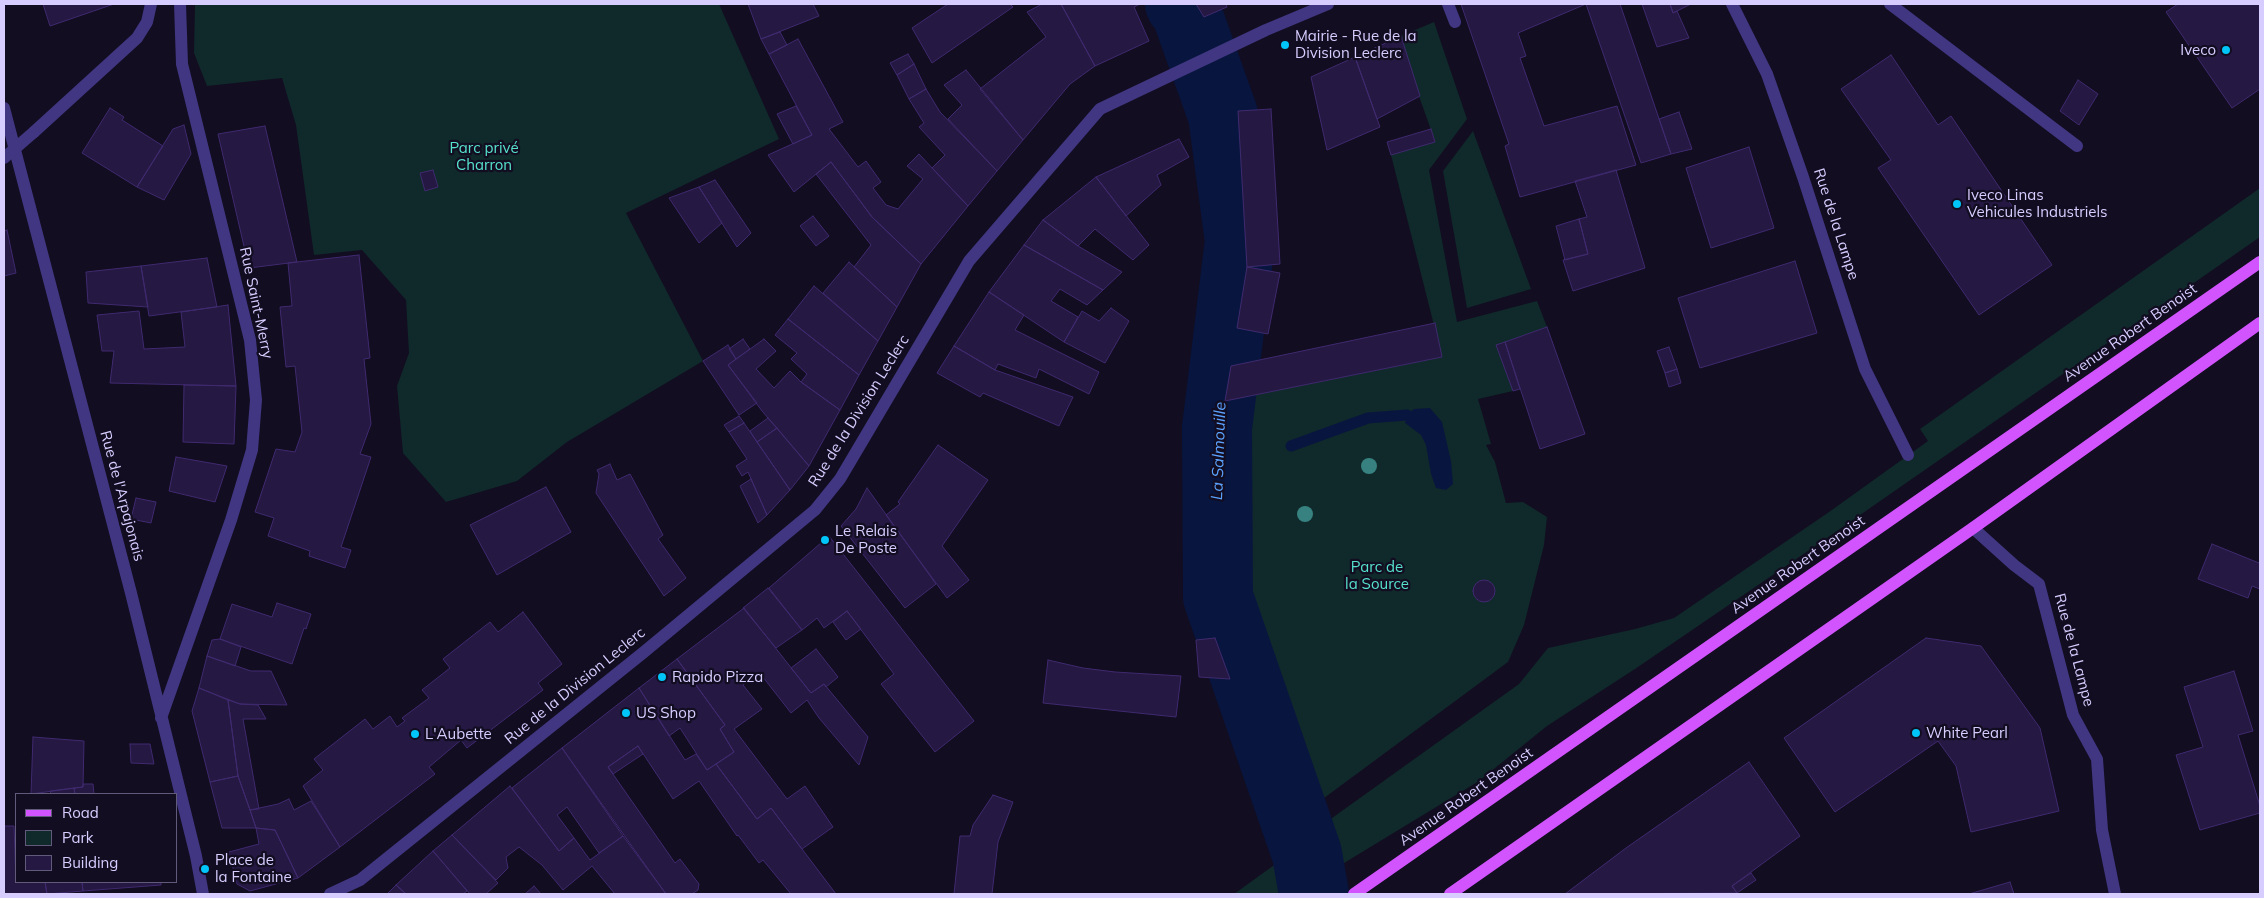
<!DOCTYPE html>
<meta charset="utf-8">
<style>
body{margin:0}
#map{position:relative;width:2264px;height:898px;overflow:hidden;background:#120d21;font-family:Mulish,sans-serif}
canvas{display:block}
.frame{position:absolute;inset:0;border:5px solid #d8cdff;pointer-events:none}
.legend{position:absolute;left:15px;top:793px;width:162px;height:90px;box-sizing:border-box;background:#120d21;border:1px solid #615a7a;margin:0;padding:6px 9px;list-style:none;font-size:15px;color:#d8cdff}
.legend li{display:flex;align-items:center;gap:10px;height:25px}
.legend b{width:25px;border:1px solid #615a7a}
</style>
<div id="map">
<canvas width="2264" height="898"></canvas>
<div class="frame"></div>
<ul class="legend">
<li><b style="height:6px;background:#d154ff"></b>Road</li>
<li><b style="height:14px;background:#10292b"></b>Park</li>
<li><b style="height:14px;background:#251842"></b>Building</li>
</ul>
</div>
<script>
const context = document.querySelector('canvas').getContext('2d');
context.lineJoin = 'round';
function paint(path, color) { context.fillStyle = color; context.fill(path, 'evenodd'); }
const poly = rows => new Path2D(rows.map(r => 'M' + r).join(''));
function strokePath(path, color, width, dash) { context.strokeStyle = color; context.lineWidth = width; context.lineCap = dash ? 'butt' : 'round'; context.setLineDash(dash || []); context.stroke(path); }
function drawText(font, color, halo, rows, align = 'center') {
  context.font = font + ' Mulish,sans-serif'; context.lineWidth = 4.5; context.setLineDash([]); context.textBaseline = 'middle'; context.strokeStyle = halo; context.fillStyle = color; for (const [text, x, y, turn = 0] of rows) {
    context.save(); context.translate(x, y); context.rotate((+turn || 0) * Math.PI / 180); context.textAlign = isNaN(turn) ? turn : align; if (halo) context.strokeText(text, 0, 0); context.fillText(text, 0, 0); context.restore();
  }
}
paint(poly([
 [195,4,719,4,779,139,626,213,703,361,567,442,517,481,446,502,403,453,397,386,409,353,406,300,362,250,314,255,296,125,282,78,207,86,194,53],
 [1434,22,1467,119,1429,170,1457,322,1537,301,1547,327,1497,345,1513,391,1478,399,1491,444,1486,445,1495,462,1506,503,1523,502,1547,517,1544,545,1524,625,1508,662,1316,804,1255,675,1231,603,1226,580,1225,401,1442,357,1391,155,1435,141,1411,74,1401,36],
 [1473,131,1531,289,1467,308,1443,171],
 [2260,188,2260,237,1827,538,1635,669,1547,726,1479,781,1326,874,1320,856,1332,818,1519,684,1548,648,1635,629,1674,618,1829,512,1928,441,1920,429],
 [1295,850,1301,894,1234,894]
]), '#10292b');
paint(poly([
 [1430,408,1442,422,1451,461,1453,484,1446,490,1436,488,1431,474,1426,445,1421,435,1405,423,1407,415,1414,409]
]), '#08163f');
strokePath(poly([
 [1291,446,1368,418,1407,415]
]), '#08163f', 11);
strokePath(poly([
 [1180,4,1186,11,1223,115,1240,241,1217,428,1218,597,1307,854,1314,894]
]), '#08163f', 70);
const building = poly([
 [43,4,114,4,50,26,43,4],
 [748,4,813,4,819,16,761,39,748,4],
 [948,4,1010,4,1013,7,932,63,912,28,948,4],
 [1042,4,1061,4,1095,66,1070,84,1023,140,980,89,1046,37,1027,12,1042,4],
 [1061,4,1140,4,1134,7,1149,41,1095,66,1061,4],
 [1196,4,1226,4,1227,7,1204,17,1196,4],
 [1461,4,1620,4,1671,154,1641,163,1586,4,1518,33,1526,56,1520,58,1544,126,1617,106,1636,165,1520,197,1505,146,1509,144,1461,4],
 [1642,4,1670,4,1673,13,1677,11,1689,38,1657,47,1642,4],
 [1670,4,1691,4,1673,13,1670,4],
 [2178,4,2260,4,2260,89,2232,108,2166,12,2178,4],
 [780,32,787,45,769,54,761,39,780,32],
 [1401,36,1420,96,1377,119,1355,57,1401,36],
 [798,39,843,122,829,129,858,167,866,161,881,182,873,188,886,205,898,209,923,179,907,166,919,154,968,206,921,264,872,217,831,162,794,192,768,155,812,135,769,54,798,39],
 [908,54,914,64,897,75,890,63,908,54],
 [1891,55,1938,125,1951,116,2052,265,1979,315,1878,168,1891,160,1841,89,1891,55],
 [1355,57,1380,127,1327,150,1311,77,1355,57],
 [914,64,926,89,909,99,897,75,914,64],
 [966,70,1023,140,997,171,948,119,962,105,944,85,966,70],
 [2078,80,2098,94,2079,125,2060,111,2078,80],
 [926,89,940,112,997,171,968,206,932,168,945,155,919,127,924,123,909,99,926,89],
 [796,106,812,135,793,144,777,114,796,106],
 [110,108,124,117,122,120,163,146,137,187,82,153,110,108],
 [1271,109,1280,264,1247,267,1238,111,1271,109],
 [1679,112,1692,149,1671,154,1659,119,1679,112],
 [184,125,191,154,164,200,137,187,173,129,184,125],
 [265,126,297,262,249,268,218,134,265,126],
 [1431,129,1435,142,1391,155,1387,142,1431,129],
 [1179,139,1189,157,1157,175,1161,185,1126,216,1096,177,1179,139],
 [1749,147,1774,228,1711,248,1686,168,1749,147],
 [831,162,872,217,921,264,897,307,854,267,871,245,816,174,831,162],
 [433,170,438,187,425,191,420,173,433,170],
 [1616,170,1645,268,1573,291,1563,260,1588,254,1579,219,1587,217,1575,181,1616,170],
 [1096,177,1149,245,1133,260,1095,229,1078,246,1043,220,1096,177],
 [715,180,751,233,737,247,699,187,715,180],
 [699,187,722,223,699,243,669,198,699,187],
 [813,216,829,236,816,246,800,226,813,216],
 [1579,219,1588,254,1565,260,1556,226,1579,219],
 [1043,220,1078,246,1122,272,1103,290,1024,245,1043,220],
 [7,230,16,273,4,276,4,231,7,230],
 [1024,245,1103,290,1087,305,1060,289,1051,301,1078,317,1064,342,989,292,1024,245],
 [359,255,370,358,364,359,371,424,360,454,371,457,341,547,351,550,345,568,309,556,310,551,268,536,274,518,255,512,276,449,295,452,302,432,295,366,286,367,280,307,292,306,288,263,359,255],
 [207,258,217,307,149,316,141,266,207,258],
 [1795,261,1817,333,1700,368,1678,298,1795,261],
 [849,262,897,307,878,341,823,293,849,262],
 [141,266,148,307,88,303,86,272,141,266],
 [1247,267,1280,273,1268,334,1237,328,1247,267],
 [814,286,878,341,859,375,788,319,814,286],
 [989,292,1024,315,1015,330,1099,372,1089,394,1039,369,1036,378,998,364,995,370,954,346,989,292],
 [228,305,236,386,110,383,114,351,102,351,97,315,139,311,144,349,185,347,181,312,228,305],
 [1111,308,1129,321,1105,363,1064,342,1082,311,1099,321,1111,308],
 [788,319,859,375,840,410,801,382,807,374,791,359,797,353,775,335,788,319],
 [1435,323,1442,357,1225,401,1231,366,1435,323],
 [1547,327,1585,434,1540,449,1505,342,1547,327],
 [743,339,750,349,736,359,729,349,743,339],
 [764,339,776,351,756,369,774,388,790,371,801,382,840,410,809,466,762,411,728,365,764,339],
 [1505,342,1520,389,1513,391,1496,345,1505,342],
 [728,345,736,359,728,365,757,403,739,415,703,361,728,345],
 [954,346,995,370,1073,397,1059,426,983,393,980,397,937,373,954,346],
 [1669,347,1677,369,1665,373,1657,351,1669,347],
 [1677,369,1681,383,1669,387,1665,373,1677,369],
 [184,385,236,386,234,444,183,442,184,385],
 [739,416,744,423,729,432,724,425,739,416],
 [768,418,777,428,757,442,750,431,768,418],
 [744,423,790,490,767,515,748,472,742,476,736,466,747,459,729,432,744,423],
 [777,428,809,466,790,490,757,442,777,428],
 [938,445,988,480,942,546,969,580,947,598,886,515,900,504,898,502,938,445],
 [176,457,227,466,215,502,169,491,176,457],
 [610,464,617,480,630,474,663,535,658,539,686,578,664,596,596,493,599,474,597,470,610,464],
 [751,479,767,515,758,523,740,486,751,479],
 [546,487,571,532,497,575,470,525,546,487],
 [867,488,936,584,905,608,841,526,856,509,867,488],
 [136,498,156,502,151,523,131,519,136,498],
 [829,536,974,721,935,752,881,684,894,674,847,611,824,628,817,618,802,630,769,588,829,536],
 [2212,544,2259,563,2260,560,2260,589,2252,586,2248,598,2198,579,2212,544],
 '1473 591a11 11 0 1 1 22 0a11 11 0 1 1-22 0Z',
 [768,588,802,630,776,648,743,608,768,588],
 [277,603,311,614,306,629,304,628,292,664,220,639,232,604,272,617,277,603],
 [744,608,811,693,824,684,868,737,859,765,819,718,807,700,791,713,759,672,743,685,762,709,734,729,787,799,805,786,833,827,802,849,771,808,757,819,716,764,734,752,720,729,725,725,677,659,744,608],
 [847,611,861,629,846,640,833,622,847,611],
 [523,612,562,664,538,683,543,690,467,748,461,740,429,767,435,774,340,847,303,786,323,770,314,759,365,719,373,729,390,716,397,727,405,721,402,718,429,698,422,690,450,668,443,659,490,622,498,632,523,612],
 [1215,638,1230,679,1199,677,1196,640,1215,638],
 [1926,638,1981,646,2040,728,2059,811,1971,832,1956,766,1938,741,1835,812,1784,738,1926,638],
 [220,639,241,647,235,666,207,656,212,640,220,639],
 [816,649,838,677,826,687,824,684,811,693,791,668,816,649],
 [207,656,251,671,271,671,287,705,240,704,199,688,207,656],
 [677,659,725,725,720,729,734,752,707,770,680,728,669,736,639,688,677,659],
 [1048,660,1083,668,1115,672,1181,676,1176,717,1043,703,1048,660],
 [2234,671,2253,731,2238,735,2260,806,2260,813,2200,830,2176,755,2203,747,2184,687,2234,671],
 [199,688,228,700,238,776,210,782,192,711,199,688],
 [639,688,685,760,696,754,707,770,716,764,757,819,771,808,836,894,791,894,763,860,759,863,738,835,737,836,699,781,673,799,638,746,608,767,675,863,680,859,699,884,698,890,692,894,666,894,562,748,639,688],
 [228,700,240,704,258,705,266,719,243,719,259,809,250,810,238,776,228,700],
 [33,737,84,741,83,787,31,794,33,737],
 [130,744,150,744,154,764,131,763,130,744],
 [638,746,643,754,613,774,608,767,638,746],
 [562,748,623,836,599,853,567,807,557,815,574,838,559,851,512,788,562,748],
 [1749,762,1800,836,1732,886,1737,893,1565,894,1626,848,1749,762],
 [238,776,250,810,256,828,222,828,210,782,238,776],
 [83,784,93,784,94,794,75,794,74,788,83,787,83,784],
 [510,786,559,851,574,838,590,860,623,836,666,894,615,894,592,866,563,890,542,865,519,847,506,857,508,868,496,880,452,835,510,786],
 [74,788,75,794,51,794,50,791,74,788],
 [993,795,1013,802,998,842,992,894,954,894,960,836,970,836,973,825,993,795],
 [289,799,294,810,311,801,340,847,298,878,275,830,256,828,250,810,278,804,289,799],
 [4,826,14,826,16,882,45,882,47,894,4,894,4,826],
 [256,828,275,830,298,878,250,891,237,884,229,852,259,844,256,828],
 [452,835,498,883,486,894,470,894,433,851,452,835],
 [433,851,467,891,463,894,406,894,396,885,433,851],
 [1751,873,1756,880,1737,893,1732,886,1751,873],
 [45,882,82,882,83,891,47,894,45,882],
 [82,882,161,882,161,885,83,891,82,882],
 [2010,882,2014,894,1969,894,2010,882],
 [396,885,406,894,387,894,396,885],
 [534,886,541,894,525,894,534,886]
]);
paint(building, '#251842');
strokePath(building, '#3f2a6f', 1);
strokePath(poly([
 [1448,4,1455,22],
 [1732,4,1767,74,1803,177,1865,369,1908,455],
 [1890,4,2077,146],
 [4,108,131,593,196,856,203,894],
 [34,132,137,38,147,22,151,4],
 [1973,528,2014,565,2039,584,2073,715,2097,759,2102,830,2115,894],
 [161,718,231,520,252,450,256,400,250,340,182,64,180,4],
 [330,894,360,880,644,652,815,510,840,479,969,261,1100,109,1266,30,1328,4]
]), '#413681', 12);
strokePath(poly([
 [1354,894,2260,262],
 [1450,894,1973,528,2260,323]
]), '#d154ff', 12);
strokePath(poly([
 [4,158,34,132]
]), '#413681', 12);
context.fillStyle = '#378280';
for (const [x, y] of [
 [1369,466],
 [1305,514]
]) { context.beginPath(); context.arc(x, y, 8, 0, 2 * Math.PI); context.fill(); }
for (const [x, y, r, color] of [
 [1285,45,5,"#00c5f8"],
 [2226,50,5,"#00c5f8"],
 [1957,204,5,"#00c5f8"],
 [825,540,5,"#00c5f8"],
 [662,677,5,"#00c5f8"],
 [626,713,5,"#00c5f8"],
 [1916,733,5,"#00c5f8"],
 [415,734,5,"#00c5f8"],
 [205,869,5,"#00c5f8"]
]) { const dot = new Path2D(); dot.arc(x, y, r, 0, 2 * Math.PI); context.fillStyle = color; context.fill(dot); strokePath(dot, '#120d21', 2); }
drawText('15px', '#d8cdff', '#120d21', [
 ["Mairie - Rue de la",1295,36],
 ["Division Leclerc",1295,53],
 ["Iveco",2216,50,"right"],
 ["Iveco Linas",1967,195],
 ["Vehicules Industriels",1967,212],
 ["Le Relais",835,531],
 ["De Poste",835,548],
 ["Rapido Pizza",672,677],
 ["US Shop",636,713],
 ["White Pearl",1926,733],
 ["L'Aubette",425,734],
 ["Place de",215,860],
 ["la Fontaine",215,877]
], 'left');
drawText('15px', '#56e1cd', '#120d21', [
 ["Parc privé",484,148],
 ["Charron",484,165],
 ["Parc de",1377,567],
 ["la Source",1377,584]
]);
drawText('15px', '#d8cdff', '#120d21', [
 ["Rue de la Lampe",1836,224,72],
 ["Rue Saint-Merry",256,303,78],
 ["Avenue Robert Benoist",2130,333,-35],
 ["Rue de la Division Leclerc",859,411,-58],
 ["Rue de l'Arpajonais",122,496,75],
 ["Avenue Robert Benoist",1798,565,-35],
 ["Rue de la Lampe",2074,650,75],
 ["Rue de la Division Leclerc",575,686,-39],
 ["Avenue Robert Benoist",1466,797,-35]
]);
drawText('italic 16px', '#5ba2ff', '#120d21', [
 ["La Salmouille",1219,451,-88]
]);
</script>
